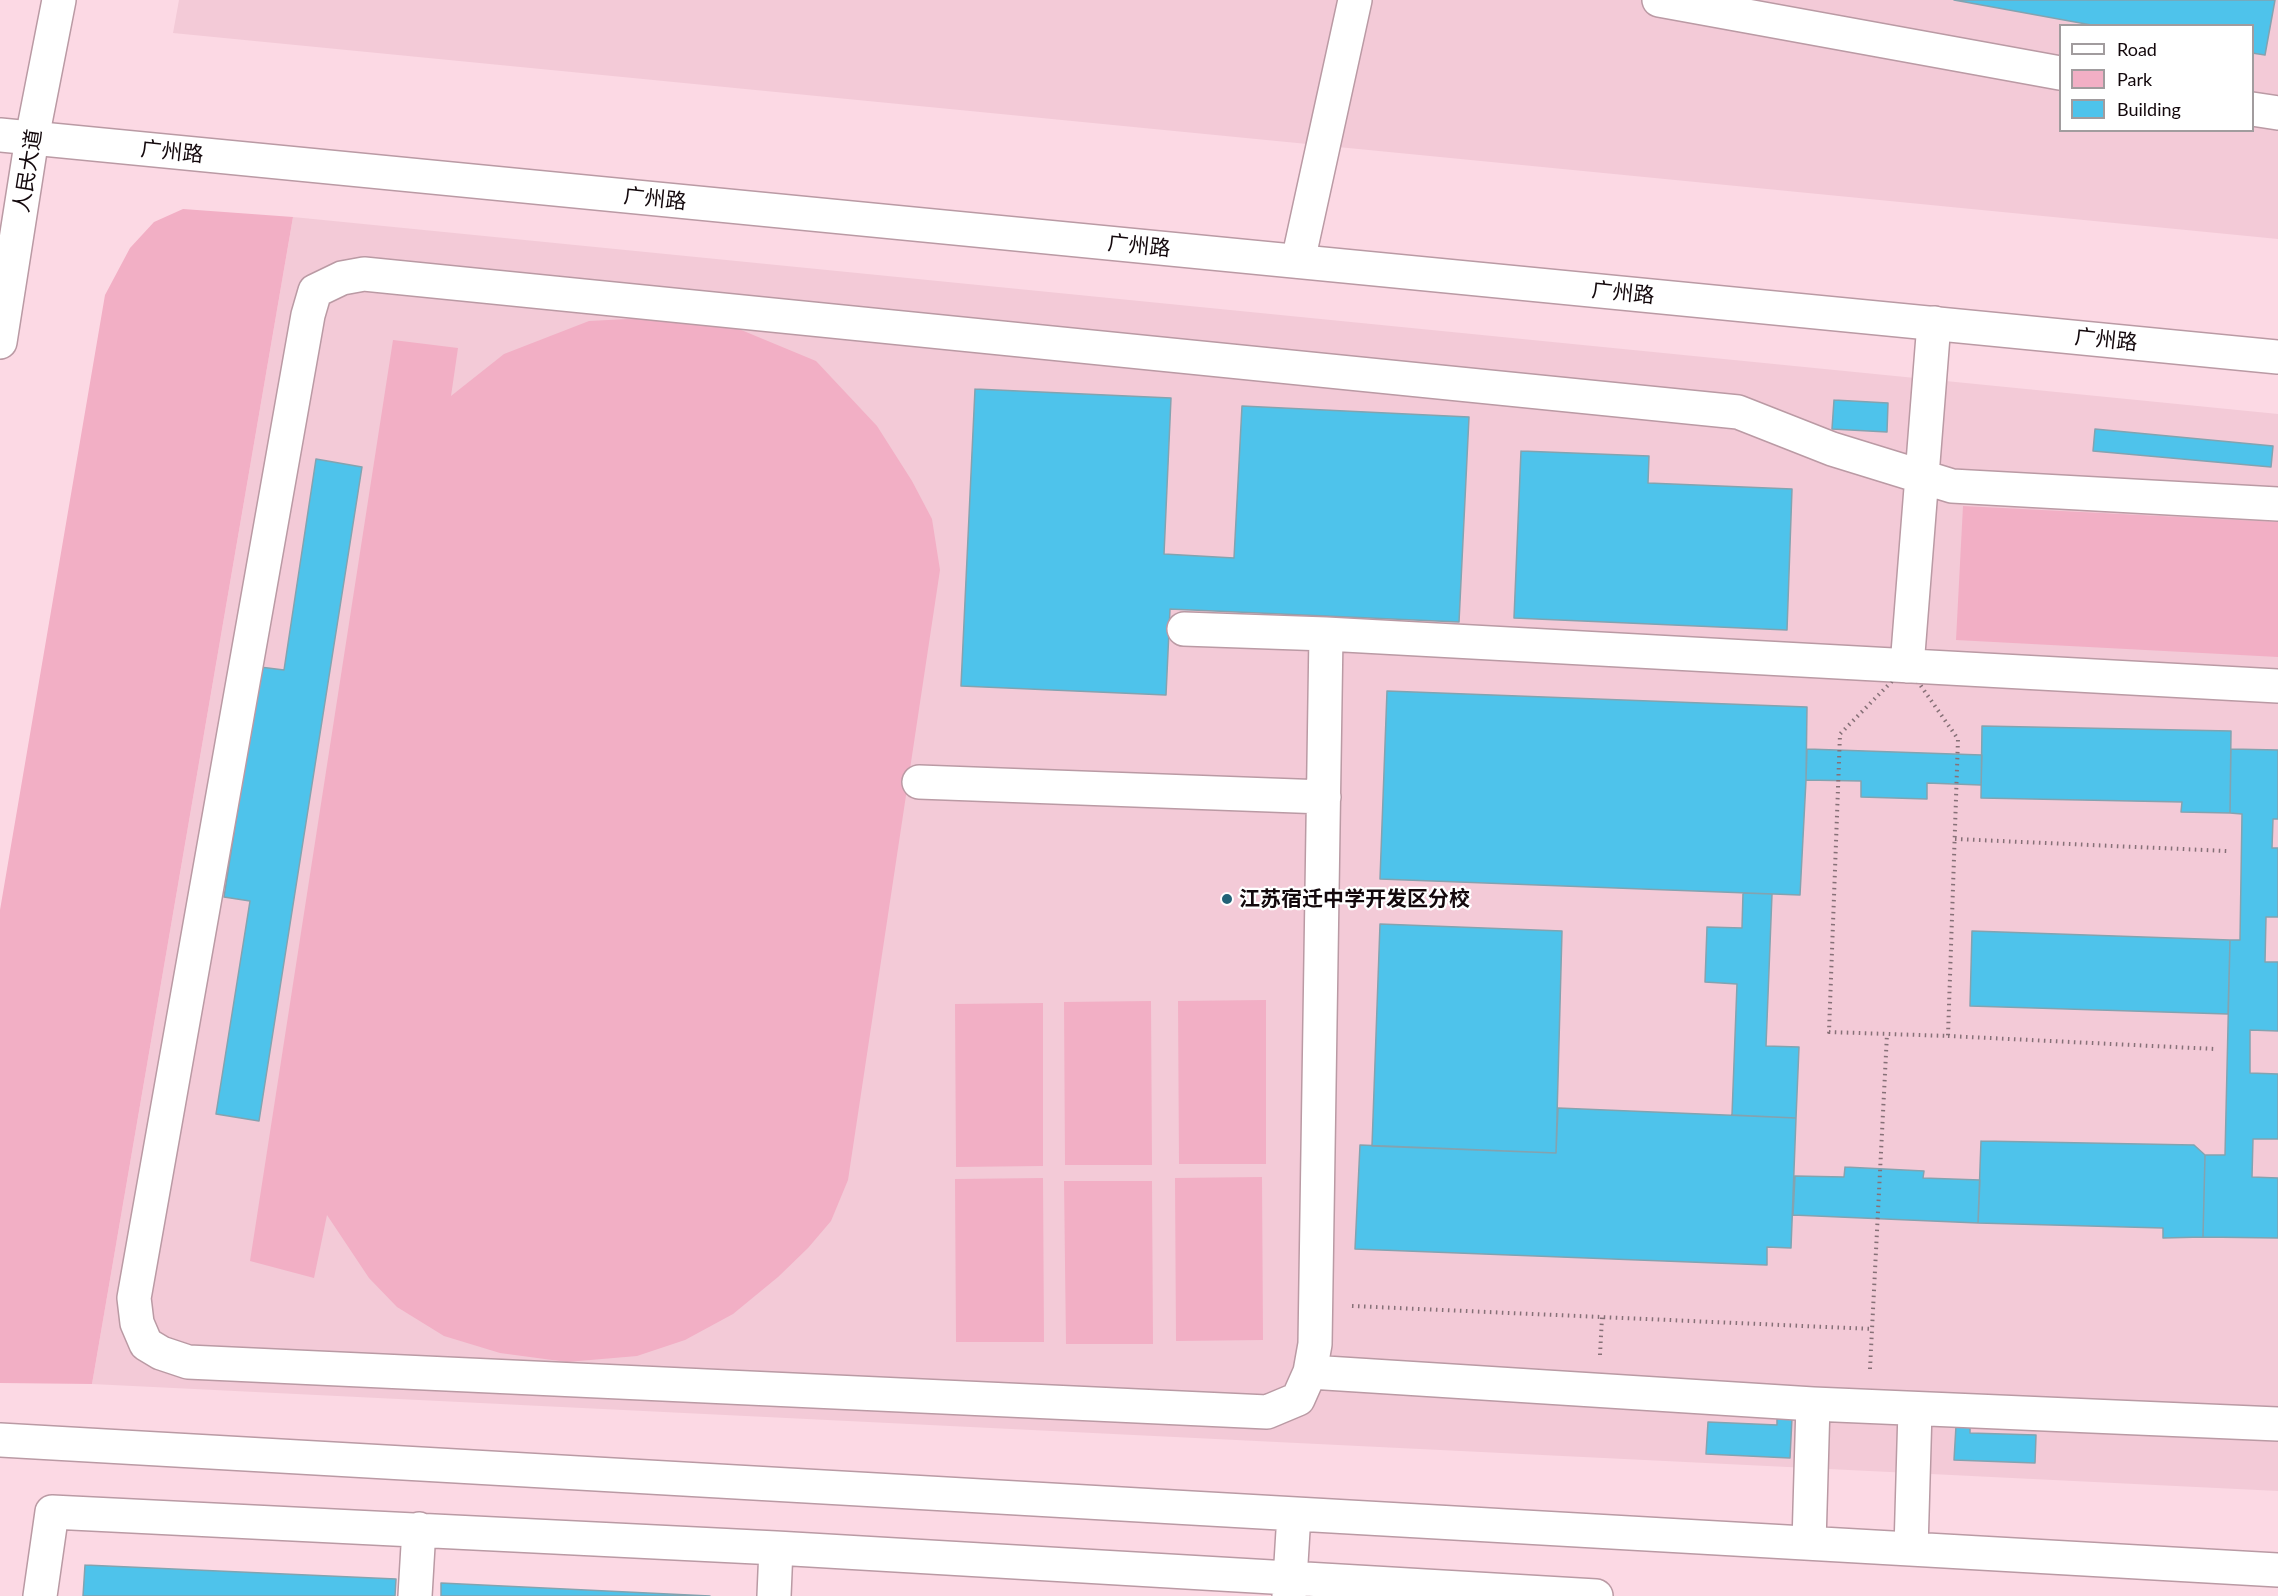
<!DOCTYPE html>
<meta charset="utf-8">
<style>
body{margin:0}
#map{position:relative;width:2278px;height:1596px;overflow:hidden;background:#fcd9e4;font-family:Lato,sans-serif}
canvas{display:block}
.legend{position:absolute;left:2059px;top:24px;width:195px;height:108px;box-sizing:border-box;background:#fff;border:2px solid #a19c9e;margin:0;padding:8px 10px;list-style:none;font-size:18px;color:#13080c}
.legend li{display:flex;align-items:center;gap:12px;height:30px}
.legend b{width:30px;border:2px solid #a19c9e}
</style>
<div id="map">
<canvas width="2278" height="1596"></canvas>
<ul class="legend">
<li><b style="height:8px;background:#fff"></b>Road</li>
<li><b style="height:16px;background:#f2afc5"></b>Park</li>
<li><b style="height:16px;background:#4ec3eb"></b>Building</li>
</ul>
</div>
<script>
const context = document.querySelector('canvas').getContext('2d');
context.lineJoin = 'round';
function paint(path, color) { context.fillStyle = color; context.fill(path, 'evenodd'); }
const poly = rows => new Path2D(rows.map(r => 'M' + r).join(''));
function strokePath(path, color, width, dash) { context.strokeStyle = color; context.lineWidth = width; context.lineCap = dash ? 'butt' : 'round'; context.setLineDash(dash || []); context.stroke(path); }
function drawText(font, color, halo, rows, align = 'center') {
  context.font = font + ' Lato,"Noto Sans SC",sans-serif'; context.lineWidth = 4.5; context.setLineDash([]); context.textBaseline = 'middle'; context.strokeStyle = halo; context.fillStyle = color; for (const [text, x, y, turn = 0] of rows) {
    context.save(); context.translate(x, y); context.rotate((+turn || 0) * Math.PI / 180); context.textAlign = isNaN(turn) ? turn : align; if (halo) context.strokeText(text, 0, 0); context.fillText(text, 0, 0); context.restore();
  }
}
paint(poly([
 [179,0,2278,0,2278,239,173,33],
 [2060,26,2252,26,2252,130,2060,130],
 [293,217,2278,414,2278,1491,92,1384]
]), '#f3cad7');
paint(poly([
 [183,209,293,217,92,1384,0,1383,0,910,105,295,130,248,154,222],
 [647,318,734,327,816,361,877,426,912,481,932,519,940,570,848,1180,831,1221,808,1248,778,1277,733,1314,685,1340,637,1356,567,1362,500,1353,444,1336,397,1307,369,1278,327,1215,314,1278,250,1261,393,340,458,348,451,396,504,354,589,321],
 [1963,506,2278,522,2278,657,1956,640],
 [1266,1000,1266,1164,1179,1164,1178,1001],
 [1151,1001,1152,1165,1065,1165,1064,1002],
 [1043,1003,1043,1166,956,1167,955,1004],
 [1262,1177,1263,1340,1176,1341,1175,1178],
 [1043,1178,1044,1342,956,1342,955,1179],
 [1064,1181,1152,1181,1153,1344,1066,1344]
]), '#f2afc5');
const building = poly([
 [1954,0,2275,0,2265,55,2252,53,2252,26,2097,26,1954,0],
 [975,389,1171,398,1164,554,1234,558,1242,406,1469,417,1459,622,1170,609,1166,695,961,686,975,389],
 [1834,400,1888,403,1887,432,1832,429,1834,400],
 [2095,429,2273,446,2271,467,2093,451,2095,429],
 [1521,451,1649,456,1648,483,1792,489,1787,630,1514,618,1521,451],
 [316,459,362,467,259,1121,216,1114,250,901,224,897,260,667,284,670,316,459],
 [1387,691,1807,707,1806,780,1800,895,1380,879,1387,691],
 [1982,726,2231,731,2230,813,2181,812,2182,802,1981,798,1982,726],
 [1807,749,1982,755,1981,785,1927,783,1927,799,1861,797,1861,781,1806,780,1807,749],
 [2231,749,2278,750,2278,819,2273,819,2272,848,2278,848,2278,917,2266,917,2265,962,2278,962,2278,1031,2250,1030,2250,1073,2278,1074,2278,1139,2253,1139,2252,1177,2278,1178,2278,1238,2203,1237,2205,1155,2225,1155,2230,940,2240,940,2242,814,2230,813,2231,749],
 [1743,893,1772,894,1766,1046,1799,1047,1796,1118,1732,1115,1737,984,1705,982,1707,927,1742,928,1743,893],
 [1380,924,1562,931,1556,1153,1372,1146,1380,924],
 [1972,931,2230,940,2228,1014,1970,1006,1972,931],
 [1558,1108,1796,1118,1791,1248,1767,1247,1767,1265,1355,1249,1360,1145,1556,1153,1558,1108],
 [1981,1141,2194,1145,2205,1155,2203,1237,2163,1238,2163,1228,1978,1223,1981,1141],
 [1845,1167,1924,1171,1923,1178,1980,1180,1978,1223,1793,1215,1795,1176,1844,1177,1845,1167],
 [1777,1418,1792,1418,1790,1458,1706,1454,1708,1422,1777,1425,1777,1418],
 [1956,1426,1970,1426,1970,1433,2036,1435,2035,1463,1954,1460,1956,1426],
 [85,1565,396,1579,395,1596,83,1596,85,1565],
 [441,1583,710,1596,441,1596,441,1583]
]);
paint(building, '#4ec3eb');
strokePath(building, '#83a3b0', 1.5);
const minor = poly([
 [1659,0,2060,73],
 [2252,109,2278,113],
 [1298,261,1355,0],
 [0,342,32,138,59,0],
 [1184,629,1326,634,2278,686],
 [1326,634,1315,1344,1310,1372,1298,1399,1267,1412,188,1362,161,1353,146,1344,137,1323,134,1298,308,315,315,291,342,278,364,274,1738,412,1832,449,1952,486,2278,504],
 [1907,666,1934,323],
 [919,782,1324,797],
 [1310,1372,1813,1404,2278,1424],
 [0,1440,2278,1570],
 [1809,1543,1813,1404],
 [1911,1549,1915,1410],
 [40,1596,52,1512,776,1548,1596,1596],
 [415,1596,419,1529],
 [774,1596,776,1548],
 [1289,1596,1294,1514]
]);
const major = poly([
 [0,135,2278,357]
]);
strokePath(minor, '#ba9aa4', 36);
strokePath(major, '#ba9aa4', 36);
strokePath(poly([
 [1907,666,1958,739,1948,1036,1829,1032,1840,734,1907,666],
 [1955,839,2227,851],
 [1948,1036,2215,1049],
 [1352,1306,1872,1329],
 [1600,1355,1602,1317],
 [1870,1369,1887,1034]
]), '#867077', 4, [1.5, 4.5]);
strokePath(minor, '#fff', 33);
strokePath(major, '#fff', 33);
for (const [x, y, r, color] of [
 [1227,899,6,"#226277"]
]) { const dot = new Path2D(); dot.arc(x, y, r, 0, 2 * Math.PI); context.fillStyle = color; context.fill(dot); strokePath(dot, '#fff', 2); }
drawText('21px', '#13080c', '#fff', [
 ["广州路",172,152,6],
 ["人民大道",28,171,-81],
 ["广州路",655,199,6],
 ["广州路",1139,246,6],
 ["广州路",1623,293,6],
 ["广州路",2106,340,6]
]);
drawText('bold 21px', '#13080c', '#fff', [
 ["江苏宿迁中学开发区分校",1239,899]
], 'left');
</script>
